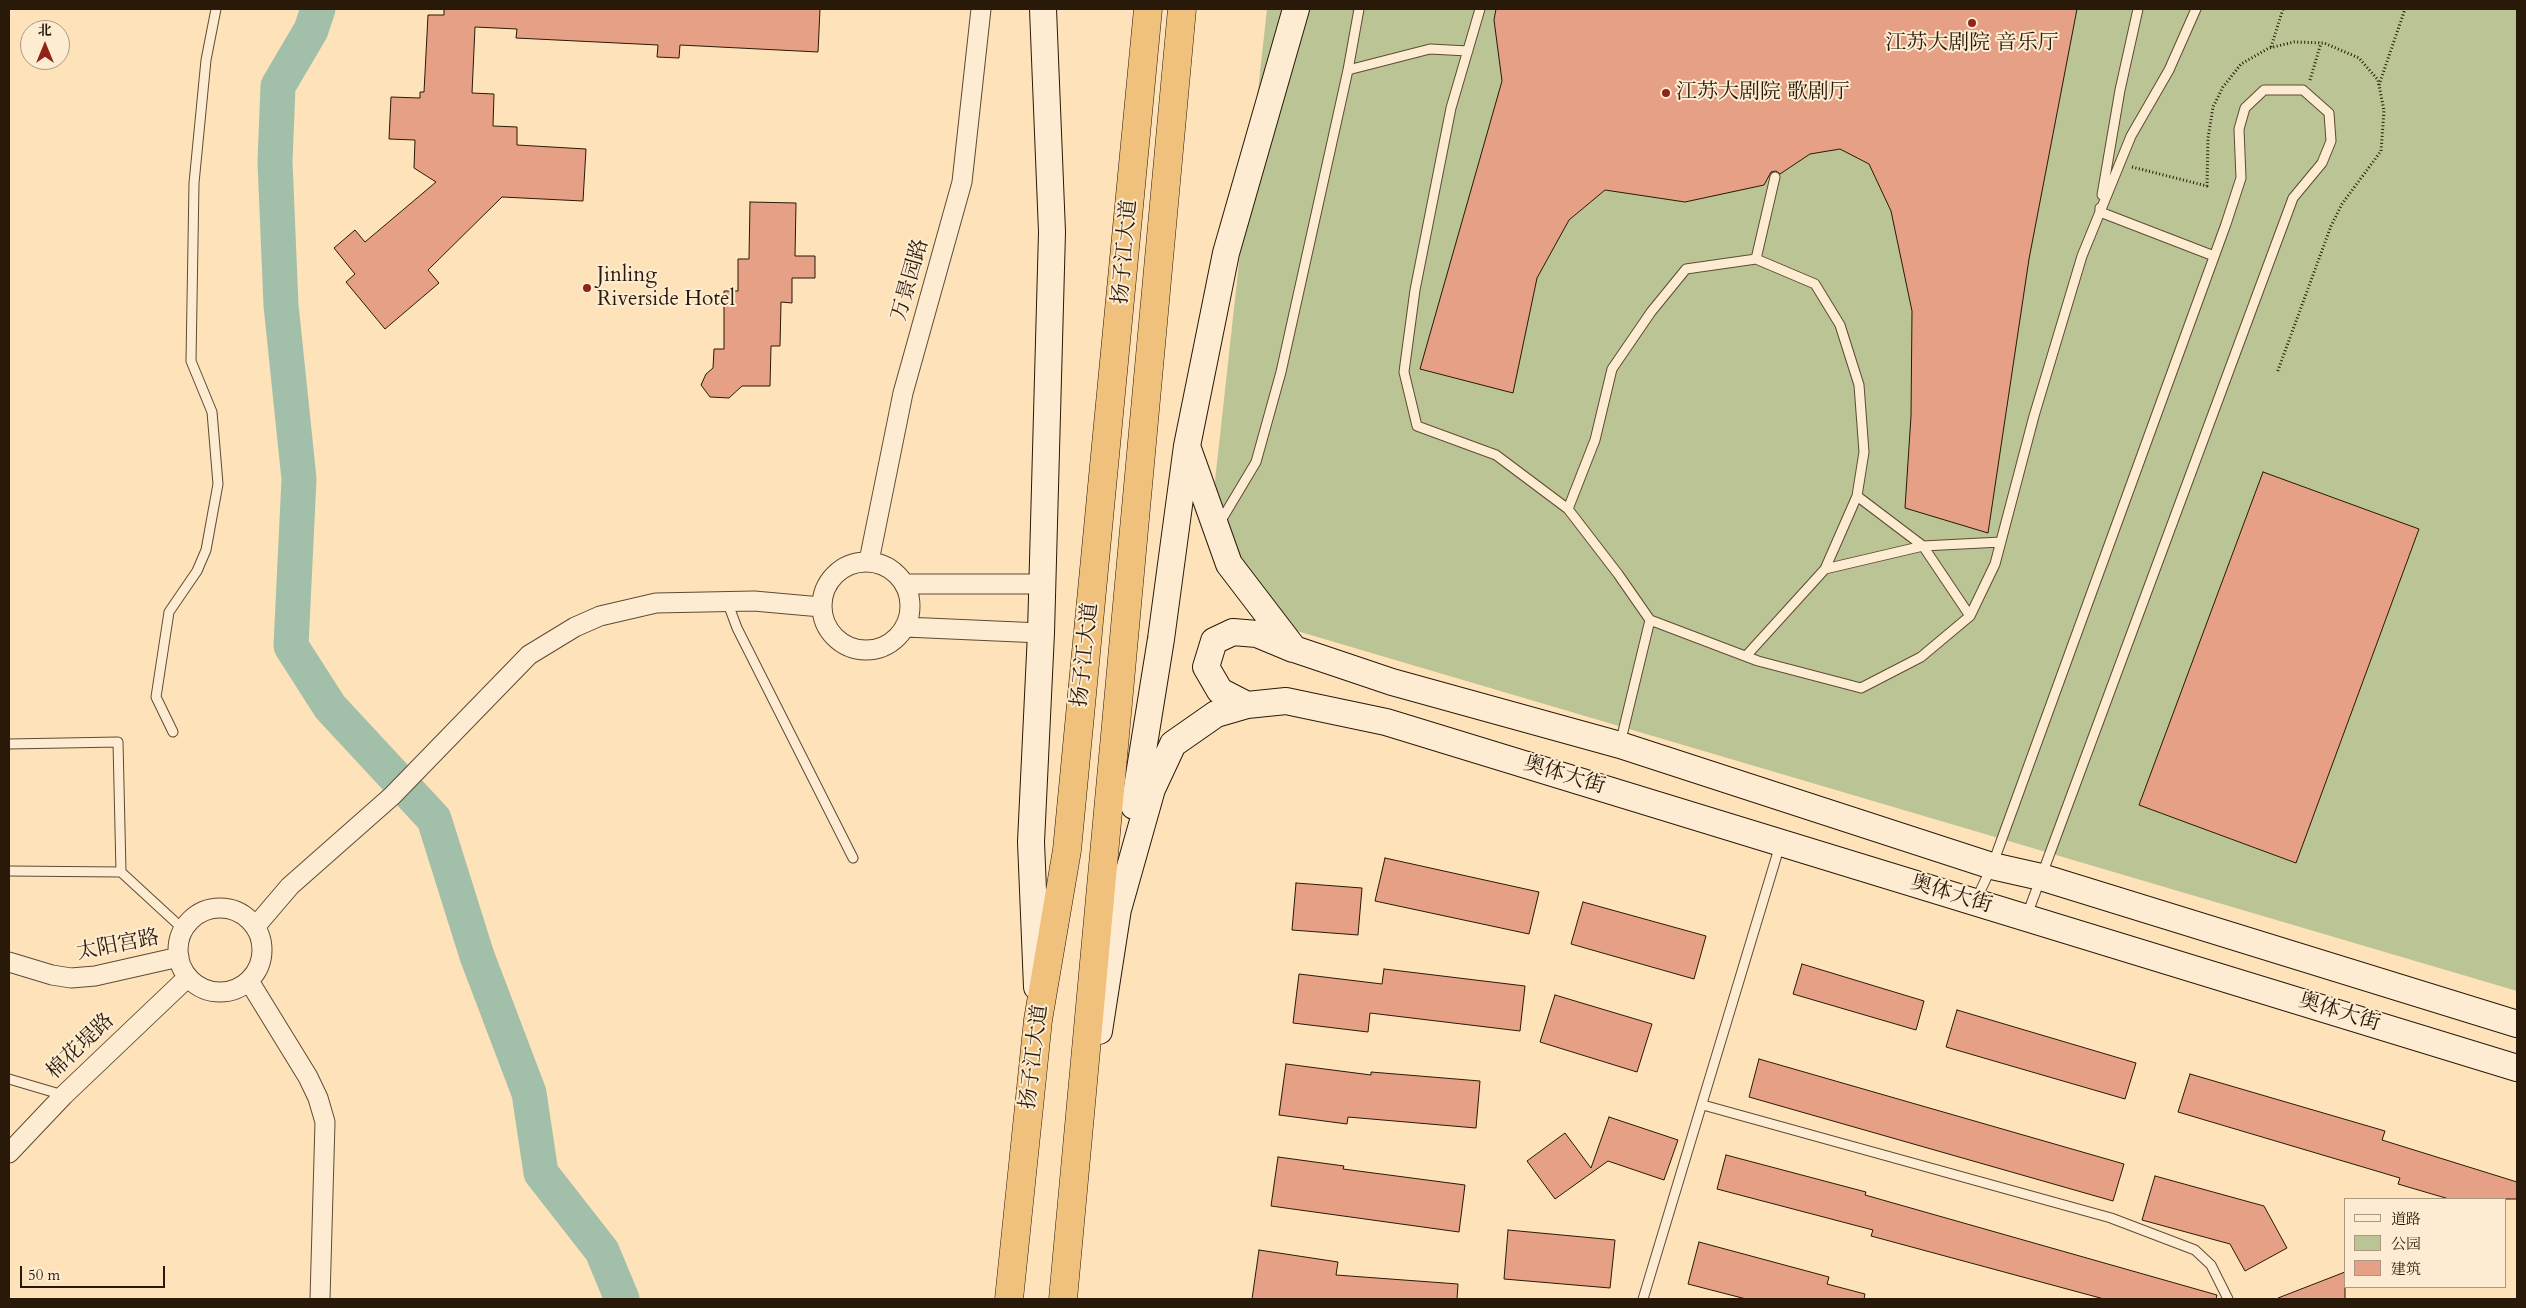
<!DOCTYPE html>
<meta charset="utf-8">
<style>
body{margin:0}
#map{position:relative;width:2526px;height:1308px;overflow:hidden;background:#fee2b9;font-family:Cardo,"Noto Serif SC",serif}
canvas{display:block}
.frame{position:absolute;inset:0;border:10px solid #291909;pointer-events:none}
.legend{position:absolute;left:2344px;top:1198px;width:162px;height:90px;box-sizing:border-box;background:#feecd2;border:1px solid #a99882;margin:0;padding:6px 9px;list-style:none;font-size:15px;color:#291909}
.legend li{display:flex;align-items:center;gap:10px;height:25px}
.legend b{width:25px;border:1px solid #a99882}
.north{position:absolute;left:20px;top:20px;width:50px;height:50px;box-sizing:border-box;background:#feecd2;border:1px solid #a99882;border-radius:50%;rotate:0deg;font-size:14px;font-weight:700;line-height:20px;text-align:center;color:#291909}
.north::after{content:'';display:block;margin:auto;width:18px;height:22px;background:#8f2418;clip-path:polygon(50% 0,100% 100%,50% 72%,0 100%)}
.scale{position:absolute;left:20px;top:1266px;width:145px;height:22px;box-sizing:border-box;border:2px solid #291909;border-top:0;padding-left:6px;font-size:15px;line-height:18px;white-space:nowrap;color:#291909;-webkit-text-stroke:4px #feecd2;paint-order:stroke}
</style>
<div id="map">
<canvas width="2526" height="1308"></canvas>
<div class="frame"></div>
<ul class="legend">
<li><b style="height:6px;background:#feecd2"></b>道路</li>
<li><b style="height:14px;background:#bac494"></b>公园</li>
<li><b style="height:14px;background:#e5a086"></b>建筑</li>
</ul>
<div class="north">北</div>
<div class="scale">50 m</div>
</div>
<script>
const context = document.querySelector('canvas').getContext('2d');
context.lineJoin = 'round';
function paint(path, color) { context.fillStyle = color; context.fill(path, 'evenodd'); }
const poly = rows => new Path2D(rows.map(r => 'M' + r).join(''));
function strokePath(path, color, width, dash) { context.strokeStyle = color; context.lineWidth = width; context.lineCap = dash ? 'butt' : 'round'; context.setLineDash(dash || []); context.stroke(path); }
function drawText(font, color, halo, rows, align = 'center') {
  context.font = font + ' Cardo,"Noto Serif SC",serif'; context.lineWidth = 4; context.setLineDash([]); context.textBaseline = 'middle'; context.strokeStyle = halo; context.fillStyle = color; for (const [text, x, y, turn = 0] of rows) {
    context.save(); context.translate(x, y); context.rotate((+turn || 0) * Math.PI / 180); context.textAlign = isNaN(turn) ? turn : align; if (halo) context.strokeText(text, 0, 0); context.fillText(text, 0, 0); context.restore();
  }
}
paint(poly([
 [1267,9,2517,9,2517,991,1297,631,1261,591,1233,550,1220,509,1215,481]
]), '#bac494');
strokePath(poly([
 [318,9,311,30,278,86,275,162,281,305,299,479,291,646,330,707,434,819,477,956,529,1093,541,1173,602,1251,622,1299]
]), '#a2bfa9', 35);
const building = poly([
 [444,9,820,9,818,52,680,45,679,58,657,57,658,45,516,38,517,29,475,27,472,93,494,94,493,126,517,127,517,145,586,149,583,201,502,197,428,270,439,283,385,329,346,282,355,274,334,248,355,230,365,242,436,182,414,168,415,140,389,139,391,97,420,98,420,92,424,92,428,15,444,15,444,9],
 [1496,9,2077,9,2029,259,1988,533,1905,508,1911,416,1912,311,1891,211,1869,164,1840,149,1810,154,1780,174,1776,171,1771,172,1764,185,1685,202,1605,190,1569,220,1537,278,1513,393,1420,369,1502,81,1494,20,1496,9],
 [750,202,796,203,795,256,815,256,815,278,792,278,792,303,781,302,780,346,771,346,770,386,742,386,729,398,710,397,701,385,706,374,713,368,714,349,724,349,724,291,738,291,738,259,749,259,750,202],
 [2263,472,2419,529,2296,863,2139,805,2263,472],
 [1385,858,1539,892,1529,934,1375,901,1385,858],
 [1296,883,1362,888,1358,935,1292,930,1296,883],
 [1583,902,1706,936,1694,979,1571,944,1583,902],
 [1802,964,1924,1001,1916,1030,1793,994,1802,964],
 [1384,969,1525,986,1520,1031,1370,1013,1368,1032,1293,1023,1299,974,1382,984,1384,969],
 [1555,995,1652,1024,1637,1072,1540,1042,1555,995],
 [1957,1010,2136,1063,2125,1099,1946,1047,1957,1010],
 [1759,1059,2124,1164,2113,1201,1749,1097,1759,1059],
 [1286,1064,1371,1075,1371,1072,1480,1081,1476,1128,1348,1117,1347,1124,1279,1115,1286,1064],
 [2190,1074,2385,1131,2382,1140,2517,1182,2517,1199,2449,1199,2398,1184,2400,1178,2178,1112,2190,1074],
 [1609,1117,1678,1140,1664,1180,1608,1161,1555,1199,1527,1161,1565,1133,1591,1168,1609,1117],
 [1726,1155,1866,1192,1865,1195,2217,1295,2216,1299,2104,1299,1871,1236,1873,1230,1717,1189,1726,1155],
 [1278,1157,1344,1166,1343,1169,1465,1185,1459,1232,1271,1206,1278,1157],
 [2155,1176,2264,1206,2287,1248,2245,1271,2230,1244,2142,1220,2155,1176],
 [1508,1230,1615,1240,1610,1288,1504,1279,1508,1230],
 [1699,1242,1829,1277,1827,1284,1865,1294,1864,1299,1746,1299,1688,1284,1699,1242],
 [1259,1250,1338,1262,1336,1275,1458,1284,1457,1299,1252,1299,1259,1250],
 [2345,1272,2345,1299,2278,1299,2278,1298,2345,1272]
]);
paint(building, '#e5a086');
strokePath(building, '#291909', 1);
const lane = poly([
 [1480,9,1451,108,1415,290,1404,372,1417,426,1496,455,1568,509,1618,574,1650,620,1758,661,1861,688,1921,657,1970,616,1995,564,2034,416,2082,256,2131,136,2169,70,2196,9],
 [1348,70,1430,49,1468,51],
 [2102,195,2120,90,2138,9],
 [2100,208,2100,212,2214,256],
 [1756,259,1775,177],
 [1857,496,1923,546,1970,616],
 [1568,509,1595,440,1612,369,1651,312,1686,269,1756,259,1815,284,1840,325,1859,385,1864,452,1857,496,1825,569,1746,656],
 [1219,524,1256,462,1281,372,1348,70,1359,9],
 [1825,569,1923,546,2001,542],
 [727,601,737,628,853,858],
 [173,732,156,697,169,612,197,571,206,550,218,484,212,412,191,361,194,183,206,60,216,9],
 [9,744,118,742,121,872,184,930],
 [1620,744,1650,620],
 [9,871,121,872],
 [1976,900,1992,866,2226,224,2241,178,2239,129,2245,108,2264,90,2303,90,2329,113,2331,141,2322,163,2293,198,2027,915],
 [9,1079,63,1095],
 [1703,1105,2111,1218,2195,1250,2211,1265,2228,1299],
 [1643,1299,1780,845]
]);
const street = poly([
 [869,561,903,393,962,182,981,9],
 '822 606a44 44 0 1 1 88 0a44 44 0 1 1-88 0Z',
 [905,584,1041,584],
 [905,627,1041,633],
 '178 950a42 42 0 1 1 84 0a42 42 0 1 1-84 0Z',
 [255,927,290,886,392,796,529,655,575,627,600,616,656,603,754,601,821,607],
 [9,962,52,975,71,978,95,976,179,957],
 [249,981,308,1077,318,1098,325,1122,320,1299],
 [9,1153,64,1095,188,977]
]);
const secondary = poly([
 [1187,446,1229,564,1294,649,1392,682,1620,745,1992,866,2041,877,2517,1024],
 [1247,705,1220,691,1206,667,1214,641,1233,632,1257,634,1293,649],
 [1134,806,1161,639,1187,446,1226,253,1296,9],
 [1117,913,1152,789,1173,744,1216,714,1247,705,1286,701,1386,722,2517,1068],
 [1037,987,1031,842,1041,633,1052,232,1043,9],
 [1099,1031,1120,896]
]);
const highway = poly([
 [1009,1299,1038,1020,1067,850,1148,9],
 [1063,1299,1182,9]
]);
strokePath(lane, '#5e4b35', 11);
strokePath(street, '#5e4b35', 21);
strokePath(secondary, '#291909', 28);
strokePath(highway, '#291909', 29);
strokePath(poly([
 [2271,47,2283,9],
 [2310,80,2321,43],
 [2379,85,2405,9],
 [2132,167,2207,186,2208,138,2213,107,2223,87,2241,64,2269,48,2294,42,2324,43,2359,58,2378,80,2384,111,2381,151,2342,204,2331,226,2277,373]
]), '#291909', 3, [1, 2.5]);
strokePath(lane, '#feecd2', 9);
strokePath(street, '#feecd2', 19);
strokePath(secondary, '#feecd2', 26);
strokePath(highway, '#efc17c', 28);
for (const [x, y, r, color] of [
 [1972,23,5,"#8f2418"],
 [1666,93,5,"#8f2418"],
 [587,288,5,"#8f2418"]
]) { const dot = new Path2D(); dot.arc(x, y, r, 0, 2 * Math.PI); context.fillStyle = color; context.fill(dot); strokePath(dot, '#feecd2', 2); }
drawText('21px', '#291909', '#feecd2', [
 ["江苏大剧院 音乐厅",1972,44,"center"],
 ["江苏大剧院 歌剧厅",1676,93],
 ["Jinling",597,276],
 ["Riverside Hotel",597,300]
], 'left');
drawText('21px', '#291909', '#feecd2', [
 ["扬子江大道",1126,252,-85],
 ["万景园路",911,280,-74],
 ["扬子江大道",1086,655,-84],
 ["奥体大街",1564,776,17],
 ["奥体大街",1951,895,17],
 ["太阳宫路",118,946,-11],
 ["奥体大街",2339,1013,17],
 ["棉花堤路",81,1047,-44],
 ["扬子江大道",1035,1057,-83]
]);
</script>
